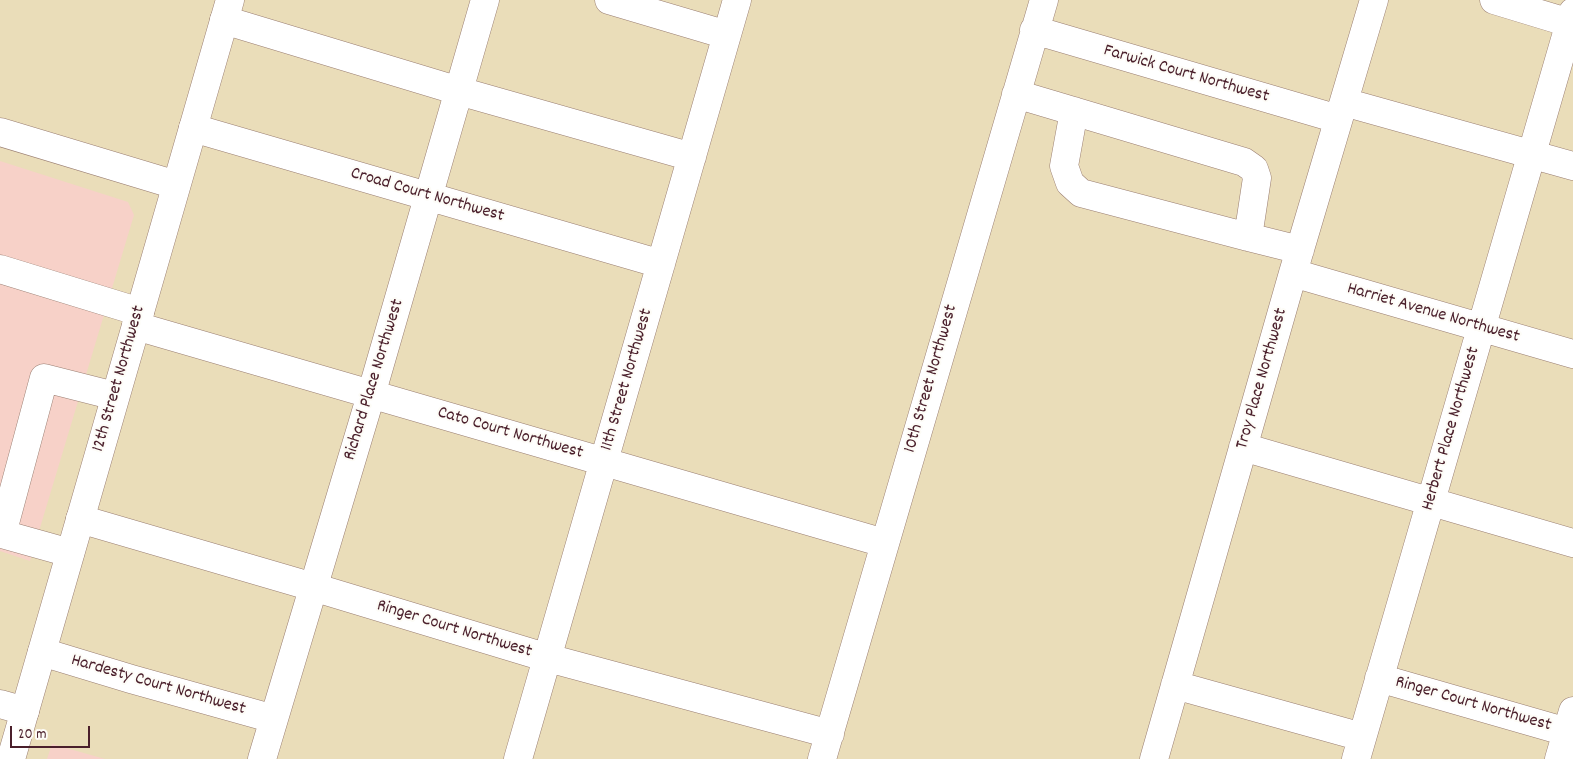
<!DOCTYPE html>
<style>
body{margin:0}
#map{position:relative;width:1573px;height:759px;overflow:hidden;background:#eaddb9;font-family:Dekko,sans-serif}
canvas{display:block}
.scale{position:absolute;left:10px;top:726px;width:80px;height:22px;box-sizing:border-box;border:2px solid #4a1f2b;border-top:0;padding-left:6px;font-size:15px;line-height:18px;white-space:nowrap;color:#4a1f2b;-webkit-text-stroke:4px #fdfcf7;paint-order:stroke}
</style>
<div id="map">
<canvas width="1573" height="759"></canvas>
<div class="scale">20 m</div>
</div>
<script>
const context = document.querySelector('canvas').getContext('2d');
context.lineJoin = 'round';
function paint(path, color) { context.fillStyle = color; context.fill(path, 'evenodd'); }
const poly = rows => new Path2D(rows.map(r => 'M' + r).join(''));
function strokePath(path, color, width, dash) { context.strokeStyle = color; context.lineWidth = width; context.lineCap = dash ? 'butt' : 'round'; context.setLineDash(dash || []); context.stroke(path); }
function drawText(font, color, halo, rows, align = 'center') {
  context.font = font + ' Dekko,sans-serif'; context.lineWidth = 4; context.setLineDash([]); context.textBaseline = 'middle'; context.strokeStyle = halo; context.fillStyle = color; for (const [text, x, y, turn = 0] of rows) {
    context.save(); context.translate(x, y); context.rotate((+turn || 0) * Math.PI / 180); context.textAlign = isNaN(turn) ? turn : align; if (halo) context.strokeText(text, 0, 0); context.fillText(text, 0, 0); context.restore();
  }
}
paint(poly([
 [0,161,128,202,134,215,30,561,0,551],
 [52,744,105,759,47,759]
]), '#f7d1c8');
const minor = poly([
 [609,0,727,35],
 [1494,0,1573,24],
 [224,20,459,91,692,157],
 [1034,30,1338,119],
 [1016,94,1244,162,1254,169,1257,178,1248,237,1300,250],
 [1344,102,1573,166],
 [1074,111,1064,166,1070,183,1081,193,1248,237],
 [193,128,661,264],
 [0,132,176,185],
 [0,269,140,312],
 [1293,273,1573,354],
 [136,326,884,543],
 [1243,447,1573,543],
 [80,519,313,587,548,658,830,734],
 [70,553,2,534,44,378,115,396],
 [42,652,131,679,274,719],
 [1379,678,1567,732],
 [1175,685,1362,737],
 [0,704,25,711],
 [262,759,371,395,485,0],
 [518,759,737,0],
 [822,759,1044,0],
 [1154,759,1293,273,1374,0],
 [1356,759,1573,12],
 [1559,759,1573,711]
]);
const major = poly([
 [11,759,230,0]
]);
strokePath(minor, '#9a7e72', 29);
strokePath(major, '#9a7e72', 29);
strokePath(minor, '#fff', 28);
strokePath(major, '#fff', 28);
drawText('18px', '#4a1f2b', '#fdfcf7', [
 ["Farwick Court Northwest",1186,75,16],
 ["Croad Court Northwest",427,196,16],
 ["Harriet Avenue Northwest",1433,314,16],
 ["12th Street Northwest",120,379,-74],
 ["10th Street Northwest",932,379,-74],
 ["Troy Place Northwest",1263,379,-74],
 ["Richard Place Northwest",375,380,-73],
 ["11th Street Northwest",628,380,-74],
 ["Herbert Place Northwest",1452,429,-74],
 ["Cato Court Northwest",510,434,16],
 ["Ringer Court Northwest",454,630,17],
 ["Hardesty Court Northwest",158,686,16],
 ["Ringer Court Northwest",1473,705,16]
]);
</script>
